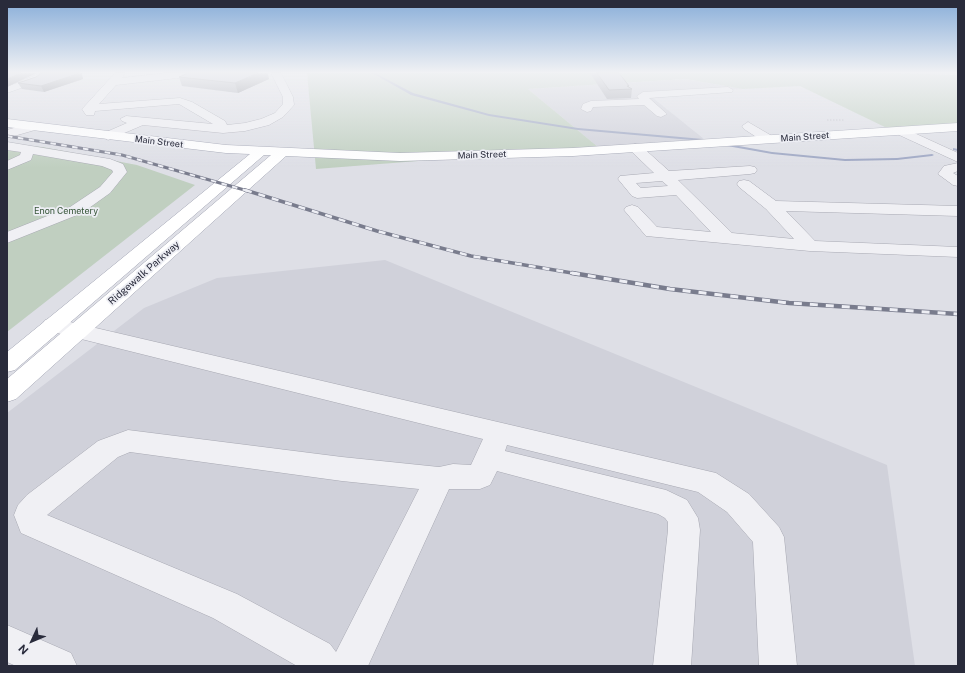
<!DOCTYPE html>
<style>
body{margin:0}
#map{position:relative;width:965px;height:673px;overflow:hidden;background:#dedfe6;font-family:"Public Sans",sans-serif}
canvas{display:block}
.frame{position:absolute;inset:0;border:8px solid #292b3b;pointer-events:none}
.north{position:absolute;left:12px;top:621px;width:40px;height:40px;-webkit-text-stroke:3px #edeef4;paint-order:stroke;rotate:226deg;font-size:11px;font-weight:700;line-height:16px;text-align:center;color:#292b3b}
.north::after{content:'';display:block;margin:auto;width:14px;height:18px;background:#292b3b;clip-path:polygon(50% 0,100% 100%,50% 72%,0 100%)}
</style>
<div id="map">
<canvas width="965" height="673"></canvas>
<div class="frame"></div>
<div class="north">N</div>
</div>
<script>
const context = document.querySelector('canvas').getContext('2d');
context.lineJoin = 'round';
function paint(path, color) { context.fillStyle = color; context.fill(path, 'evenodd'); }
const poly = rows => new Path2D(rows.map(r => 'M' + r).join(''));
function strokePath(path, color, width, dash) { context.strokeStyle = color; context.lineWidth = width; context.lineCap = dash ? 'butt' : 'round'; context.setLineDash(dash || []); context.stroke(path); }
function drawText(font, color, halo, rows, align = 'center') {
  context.font = font + ' "Public Sans",sans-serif'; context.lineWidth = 3.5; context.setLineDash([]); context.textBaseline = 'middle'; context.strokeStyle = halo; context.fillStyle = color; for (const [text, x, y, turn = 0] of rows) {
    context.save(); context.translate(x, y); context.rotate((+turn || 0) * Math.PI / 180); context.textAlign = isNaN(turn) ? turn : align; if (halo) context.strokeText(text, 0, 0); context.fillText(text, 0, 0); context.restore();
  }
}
paint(poly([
 [685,79,743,89,648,94,704,139,598,147,528,89],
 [385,260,887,465,915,666,7,666,7,413,144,308,217,278]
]), '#d0d1da');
paint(poly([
 [307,73,896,73,958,75,958,126,891,130,800,86,743,89,685,79,528,89,598,147,316,169],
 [7,144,43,147,137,165,195,185,7,332]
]), '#c0cfc0');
paint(poly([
 [372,73,375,73,413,93,489,114,578,128,703,139,705,140,703,141,578,130,489,116,411,95,372,73],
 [728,144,772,152,845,159,897,158,932,154,934,155,932,156,897,160,845,161,772,154,727,146,727,144,728,144],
 [953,148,958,149,958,151,953,150,953,148]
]), '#9ca5c2');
const minor = poly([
 [41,73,54,73,38,82,7,93,7,87,41,73],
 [115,73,125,73,122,78,165,73,199,73,195,76,116,85,99,104,180,98,192,102,225,121,227,125,245,123,261,119,275,113,283,104,283,97,271,73,281,73,293,97,294,105,283,117,269,125,245,131,223,133,143,125,108,140,102,136,104,133,127,123,122,121,120,119,126,116,213,124,179,104,95,111,94,115,86,115,82,109,84,107,115,73],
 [728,87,733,90,732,92,649,98,667,114,661,117,657,116,644,105,593,107,591,111,587,112,581,109,583,104,591,101,639,99,637,96,643,92,728,87],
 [748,122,772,136,774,139,772,142,764,142,744,129,742,126,748,122],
 [31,123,35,124,37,127,35,130,7,138,7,130,31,123],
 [901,127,958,153,958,162,897,134,895,131,897,128,901,127],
 [7,142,110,159,123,164,127,172,110,193,82,213,7,243,7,232,70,207,100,187,113,172,112,170,102,166,33,154,31,160,7,170,7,161,20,155,21,152,7,150,7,142],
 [635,144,640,145,669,171,750,166,755,167,757,170,755,173,750,174,678,180,732,233,794,239,766,209,739,187,737,184,739,181,744,180,749,181,776,201,958,206,958,216,786,211,815,241,958,247,958,257,810,251,646,236,624,210,626,207,632,205,638,207,657,227,711,232,676,195,637,198,632,196,618,179,620,176,654,173,628,148,635,144],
 [662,181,668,186,641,188,636,183,662,181],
 [958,163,958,171,953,173,958,176,958,186,953,185,938,174,944,166,958,163],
 [53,318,716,473,749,494,779,527,784,537,797,666,759,666,753,542,727,512,698,492,507,445,505,451,666,490,687,500,698,518,700,530,691,666,653,666,668,530,668,522,665,518,658,514,497,471,490,485,480,489,449,489,368,666,297,666,213,618,21,533,14,515,18,505,27,495,98,441,128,430,342,457,439,467,453,464,471,465,483,439,45,330,42,325,45,320,53,318],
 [130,452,342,481,419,489,336,652,330,644,237,594,47,515,118,457,130,452],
 [7,625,71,653,77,666,16,666,7,662,7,625]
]);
const major = poly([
 [7,119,226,145,400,153,573,148,958,123,958,131,573,156,400,161,286,156,16,399,7,402,7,379,271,155,264,155,15,370,7,372,7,352,250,154,226,153,7,127,7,119]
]);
strokePath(minor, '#a8a9b3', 1);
strokePath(major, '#9ea1b0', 1);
strokePath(poly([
 [827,120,844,120]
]), '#bcbdc4', 1, [1.5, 1.5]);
paint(minor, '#f0f0f4');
paint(major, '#fff');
const railFar2 = poly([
 [7,136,122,155,248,191]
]);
const railFar1 = poly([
 [245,190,377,231,471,256,578,274]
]);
const rail = poly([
 [572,273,670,289,789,303,958,314]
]);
strokePath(railFar2, '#797c8d', 3);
strokePath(railFar1, '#797c8d', 3.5);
strokePath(rail, '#797c8d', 4.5);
strokePath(railFar2, '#edeef4', 2, [5.5]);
strokePath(railFar1, '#edeef4', 2.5, [7]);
strokePath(rail, '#edeef4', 3, [8]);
paint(poly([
 [590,73,619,73,629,86,629,87,632,89,631,98,607,99],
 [36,77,83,77,83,79,44,92,22,89,18,83],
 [179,77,269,79,238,93,182,86]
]), '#a1a3ac');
paint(poly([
 [21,73,37,73,7,87,7,79],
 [80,73,82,73,83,79,44,92,41,86],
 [258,73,268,73,269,79,238,93,235,83]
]), '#83848c');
const building = poly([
 [7,73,21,73,7,79,7,73],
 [42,73,80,73,41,86,18,83,36,77,42,73],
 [188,73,258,73,235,83,179,77,188,73],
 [597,73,619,73,629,86,627,86,632,89,609,90,597,73]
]);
paint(building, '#bbbdc8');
strokePath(building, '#83848c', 1);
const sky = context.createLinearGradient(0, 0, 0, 168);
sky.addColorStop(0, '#89aed9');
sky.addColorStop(0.43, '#f0f1f4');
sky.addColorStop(1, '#f0f1f400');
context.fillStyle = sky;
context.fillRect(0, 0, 965, 168);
drawText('9px', '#292b3b', '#edeef4', [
 ["Main Street",805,137,-4],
 ["Main Street",159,142,7],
 ["Main Street",482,155,-2]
]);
drawText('9px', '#375539', '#edeef4', [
 ["Enon Cemetery",66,211]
]);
drawText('10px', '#292b3b', '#edeef4', [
 ["Ridgewalk Parkway",144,273,-41]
]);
</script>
